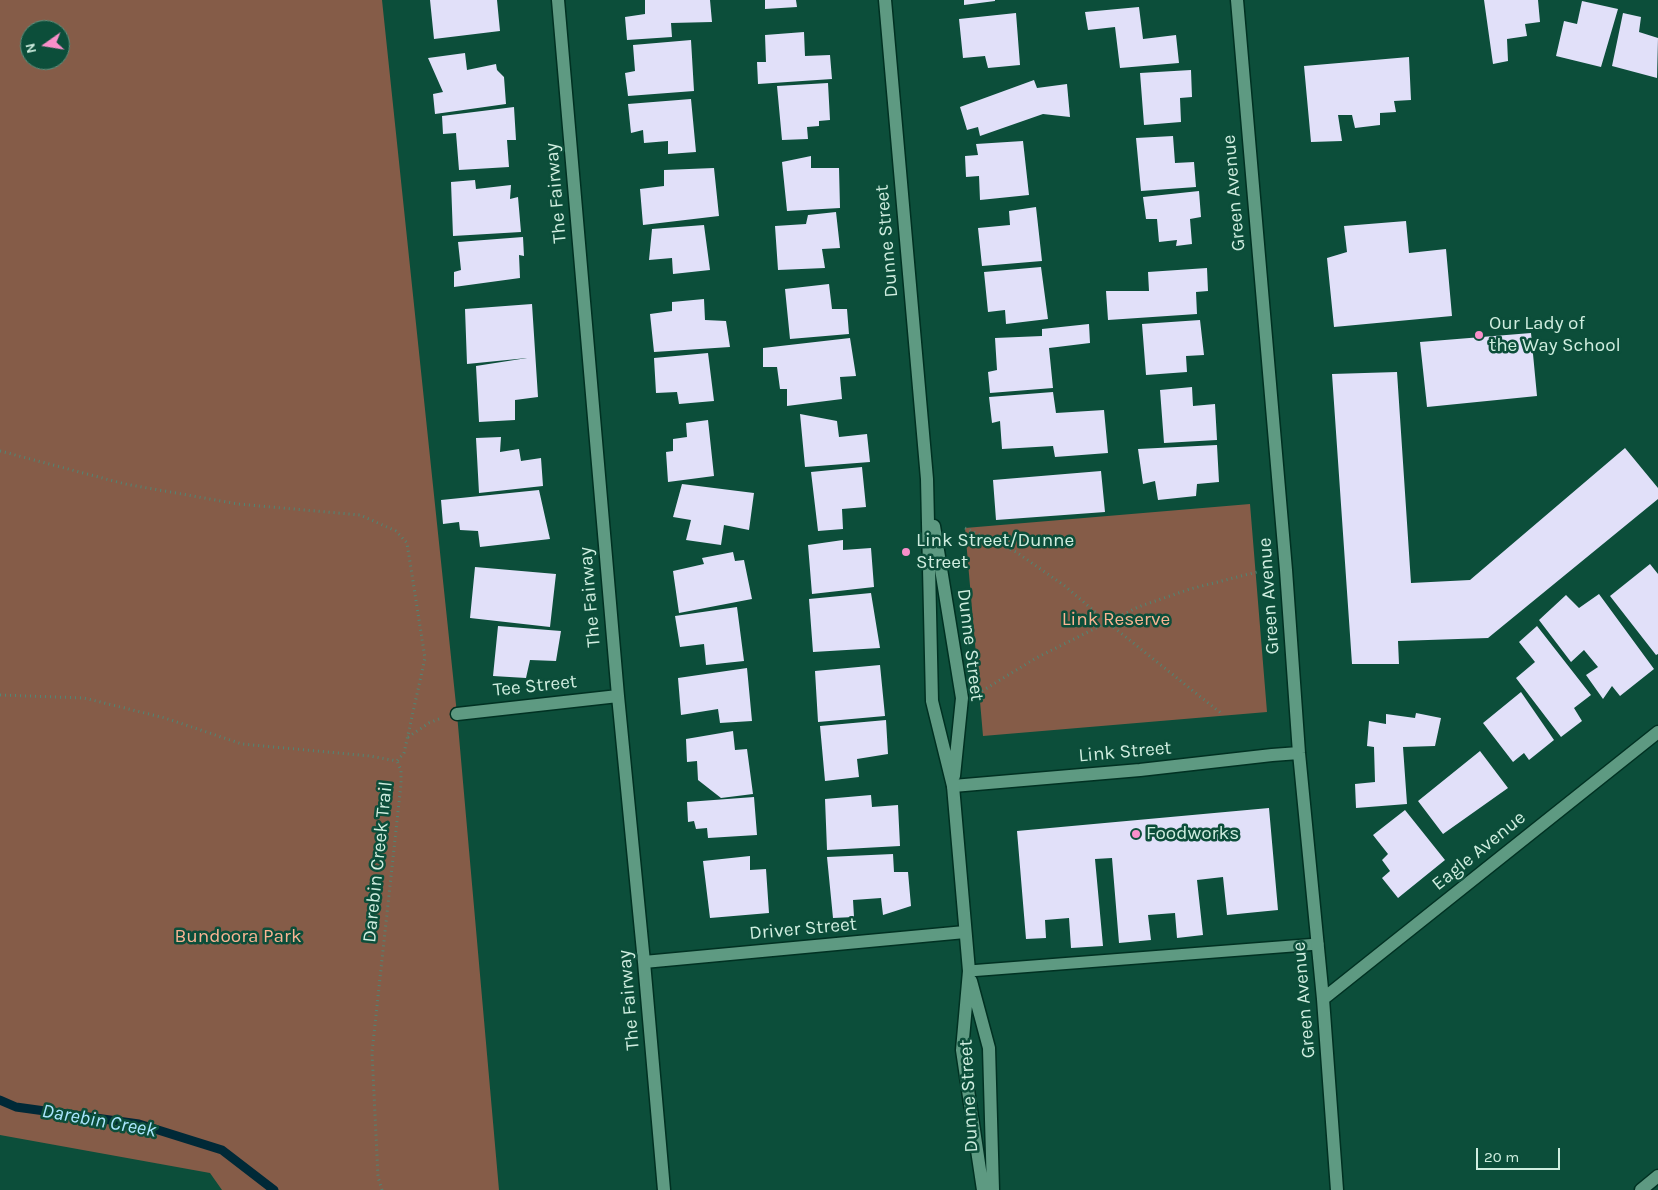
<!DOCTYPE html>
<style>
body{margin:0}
#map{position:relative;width:1658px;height:1190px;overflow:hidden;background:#0c4e3a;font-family:Karla,sans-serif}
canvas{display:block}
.north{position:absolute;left:20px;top:20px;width:50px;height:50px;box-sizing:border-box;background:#0c4e3a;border:1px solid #5a8e7c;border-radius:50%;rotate:257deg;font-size:14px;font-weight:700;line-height:20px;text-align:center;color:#d0eee0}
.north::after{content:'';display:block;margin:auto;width:18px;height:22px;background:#f98fca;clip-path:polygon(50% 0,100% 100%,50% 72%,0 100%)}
.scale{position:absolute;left:1476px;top:1148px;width:84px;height:22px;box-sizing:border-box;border:2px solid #d0eee0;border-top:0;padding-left:6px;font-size:15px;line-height:18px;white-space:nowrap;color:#d0eee0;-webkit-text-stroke:4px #0c4e3a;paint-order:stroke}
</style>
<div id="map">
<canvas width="1658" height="1190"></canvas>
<div class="north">N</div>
<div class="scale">20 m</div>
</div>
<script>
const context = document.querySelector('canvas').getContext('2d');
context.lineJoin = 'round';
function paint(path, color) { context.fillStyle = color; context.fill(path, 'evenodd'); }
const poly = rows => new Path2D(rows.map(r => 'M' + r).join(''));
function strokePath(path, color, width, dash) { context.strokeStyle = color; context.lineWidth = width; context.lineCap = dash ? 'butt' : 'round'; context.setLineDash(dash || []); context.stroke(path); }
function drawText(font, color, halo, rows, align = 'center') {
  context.font = font + ' Karla,sans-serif'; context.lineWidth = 5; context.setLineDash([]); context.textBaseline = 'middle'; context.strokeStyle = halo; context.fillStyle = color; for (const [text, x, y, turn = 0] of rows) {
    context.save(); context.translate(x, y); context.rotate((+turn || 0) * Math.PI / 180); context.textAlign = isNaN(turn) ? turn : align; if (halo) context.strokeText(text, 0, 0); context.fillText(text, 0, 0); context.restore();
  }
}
paint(poly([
 [0,0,382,0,457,714,499,1190,222,1190,210,1173,0,1135],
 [30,30,60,30,60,60,30,60],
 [1250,504,1267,712,983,736,965,528]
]), '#855c48');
strokePath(poly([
 [0,1100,16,1107,139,1124,222,1150,274,1190]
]), '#002937', 9);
paint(poly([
 [430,0,497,0,500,31,434,39],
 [645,0,710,0,712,22,671,23,672,37,627,40,625,17,645,14],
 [765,0,796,0,797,7,765,9],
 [964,0,995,0,995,1,964,5],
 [1484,0,1538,0,1540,22,1525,24,1527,36,1507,39,1508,61,1493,64],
 [1582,1,1618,9,1601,67,1556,56,1564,21,1577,24],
 [1139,7,1143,39,1176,35,1179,63,1120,68,1115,27,1088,30,1085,12],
 [1016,13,1020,65,988,68,985,56,963,58,959,19],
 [1623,13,1641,17,1639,32,1658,38,1657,78,1612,66],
 [804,32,805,56,830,55,832,79,758,84,757,62,766,62,765,35],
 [691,40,694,91,628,96,625,73,635,71,633,45],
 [465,53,467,70,496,64,497,70,504,77,506,104,435,114,433,94,443,92,428,58],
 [1409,57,1411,100,1394,101,1396,112,1380,113,1380,125,1355,128,1352,115,1338,115,1342,141,1311,142,1304,66],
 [1191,70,1192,97,1180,98,1181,122,1144,125,1140,73],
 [1034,80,1037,88,1067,84,1070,117,1043,114,980,136,978,127,967,130,960,107],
 [828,83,830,120,819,121,819,126,807,127,808,139,782,140,777,86],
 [691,99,696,152,668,154,668,141,644,143,643,130,631,133,628,104],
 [514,107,516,140,507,140,509,167,459,170,456,133,443,134,442,116],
 [1173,136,1175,163,1194,162,1196,187,1141,191,1136,138],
 [1023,141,1029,195,980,200,979,176,966,177,965,156,978,155,976,144],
 [811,156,811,168,839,168,840,208,787,211,782,162],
 [714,168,719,216,643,225,640,189,664,186,664,170],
 [475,180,476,189,511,185,510,199,518,197,521,232,453,236,451,182],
 [1199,191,1201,217,1190,219,1192,244,1176,246,1177,240,1159,242,1157,219,1146,219,1143,197],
 [1036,207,1042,261,982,266,978,228,1010,225,1009,211],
 [836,212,840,248,822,249,825,268,778,270,775,226,806,224,808,215],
 [1406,221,1409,253,1446,249,1452,316,1334,327,1327,258,1347,252,1344,226],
 [704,225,710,270,673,274,672,258,649,260,652,229],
 [523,237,524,256,519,255,520,278,454,287,454,272,461,270,458,242],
 [1041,267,1048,319,1006,324,1005,310,988,312,984,272],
 [1207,268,1208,291,1196,292,1197,314,1108,320,1106,291,1149,291,1148,272],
 [829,284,832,309,847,309,849,334,790,339,785,289],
 [704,299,705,320,726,321,730,347,654,352,650,314,672,311,672,302],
 [532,304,538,397,515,400,515,420,479,422,476,366,527,358,467,364,465,309],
 [1200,320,1204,355,1186,356,1187,372,1146,375,1142,324],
 [1089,324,1090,343,1049,348,1053,388,990,393,988,372,997,370,995,338,1042,336,1042,329],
 [1531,333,1537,396,1427,407,1420,342],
 [850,338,856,376,840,377,842,399,787,406,787,389,780,389,777,367,763,367,763,348],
 [708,353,714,401,679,404,677,392,656,393,654,358],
 [1397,372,1411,583,1470,580,1625,448,1658,488,1658,499,1488,638,1398,641,1399,664,1352,664,1332,374],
 [1192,387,1193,406,1215,404,1217,440,1164,443,1160,390],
 [1053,392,1056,413,1104,410,1108,453,1055,457,1053,446,1002,449,1000,421,992,423,989,397],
 [800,414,837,421,839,437,867,434,870,462,805,467],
 [708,420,714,476,668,482,666,452,673,451,673,439,687,437,686,423],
 [501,437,500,452,519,449,521,461,541,458,543,486,479,493,476,438],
 [1217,445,1219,482,1197,484,1196,496,1158,500,1155,481,1143,484,1138,449],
 [862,467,866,507,842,509,843,529,818,531,811,472],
 [1101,471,1105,512,996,520,993,480],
 [682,484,754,493,749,530,724,525,721,545,686,540,691,520,673,517],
 [539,490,550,539,480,547,478,531,460,530,459,522,443,524,441,500],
 [843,540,843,550,871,548,874,587,812,594,808,545],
 [733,552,735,561,744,560,752,599,679,613,673,571,704,564,702,558],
 [1650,564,1658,574,1658,654,1656,655,1610,596],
 [475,567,556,574,550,627,470,618],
 [871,593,880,648,813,652,809,599],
 [1599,594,1654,669,1620,696,1612,686,1603,699,1586,675,1598,667,1584,650,1571,662,1539,620,1566,595,1579,608],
 [737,607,744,661,706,665,704,644,680,647,675,616],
 [498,626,561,631,556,661,530,660,526,678,493,676],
 [1537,626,1591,695,1574,708,1582,721,1561,737,1516,678,1535,662,1519,642],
 [880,665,885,716,818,722,815,671],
 [747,668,752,721,720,723,718,709,681,715,678,678],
 [1521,692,1554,740,1529,760,1524,753,1513,762,1483,723],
 [1416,713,1441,718,1435,746,1403,747,1407,804,1356,808,1355,784,1375,782,1374,747,1367,746,1369,721,1386,724,1386,714,1415,718],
 [886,720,888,754,857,759,859,777,825,781,820,726],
 [733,731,735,750,747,749,753,794,721,798,698,780,697,761,687,762,686,739],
 [1480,751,1508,788,1443,834,1418,801],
 [871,795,872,807,898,805,900,846,827,850,825,799],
 [754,797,757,835,708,838,707,828,696,829,694,821,688,822,687,802],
 [1269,808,1278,910,1227,915,1223,877,1197,880,1203,935,1177,938,1175,913,1148,915,1151,940,1119,943,1112,858,1095,859,1103,946,1071,948,1069,918,1045,920,1046,938,1026,939,1017,831],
 [1405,810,1445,860,1398,898,1382,878,1390,871,1382,860,1388,854,1373,835],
 [893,854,894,872,908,872,911,906,883,915,881,898,853,900,854,917,833,918,827,857],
 [750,856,750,870,766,869,769,913,710,918,703,861]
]), '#e1e0f9');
const service = poly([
 [969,971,1318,944]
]);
const minor = poly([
 [558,0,618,696,644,962,664,1190],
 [1237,0,1286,570,1299,753,1323,999,1337,1190],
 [457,714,618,696],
 [953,786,1140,770,1272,755,1299,753],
 [644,962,965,932],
 [1323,999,1658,732],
 [1641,1190,1658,1176]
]);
const secondary = poly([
 [885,0,927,479,932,701,953,786,969,971,962,1050,983,1190],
 [934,526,962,698,954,776],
 [971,981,989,1048,993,1190]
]);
strokePath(service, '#003122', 14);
strokePath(minor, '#003122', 15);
strokePath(secondary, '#003122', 15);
strokePath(poly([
 [0,451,125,484,238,504,360,515,396,531,407,543,425,658,404,753,397,761],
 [965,528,1016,552,1065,586,1107,622,1222,714],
 [982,691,1036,658,1138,607,1190,589,1257,572],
 [0,695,84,698,165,718,242,744,370,756,397,761],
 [408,737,429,723,439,719],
 [382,1190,378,1177,372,1052,401,784,401,770,397,761]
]), '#518674', 3, [1, 4]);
strokePath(service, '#5e9a82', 11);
strokePath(minor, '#5e9a82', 12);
strokePath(secondary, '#5e9a82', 12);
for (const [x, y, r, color] of [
 [1479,335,5,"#f98fca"],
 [906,552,5,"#f98fca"],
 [1136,834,5,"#f98fca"]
]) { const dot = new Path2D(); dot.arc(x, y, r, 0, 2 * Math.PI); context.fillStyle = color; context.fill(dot); strokePath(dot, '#0c4e3a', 2); }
drawText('19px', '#d0eee0', '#0c4e3a', [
 ["The Fairway",556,193,-95],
 ["Green Avenue",1234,193,-95],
 ["Dunne Street",887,241,-95],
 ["Green Avenue",1269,596,-94],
 ["The Fairway",590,597,-95],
 ["Dunne Street",970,645,83],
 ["Tee Street",535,686,-6],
 ["Link Street",1125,752,-5],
 ["Eagle Avenue",1479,851,-39],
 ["Darebin Creek Trail",378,862,-84],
 ["Driver Street",803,929,-5],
 ["The Fairway",629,1000,-95],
 ["Green Avenue",1304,1000,-95],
 ["Dunne Street",969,1096,-93]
]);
drawText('19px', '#d0eee0', '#0c4e3a', [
 ["Our Lady of",1489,324],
 ["the Way School",1489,346],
 ["Link Street/Dunne",916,541],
 ["Street",916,563],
 ["Foodworks",1146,834]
], 'left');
drawText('19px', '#f9b493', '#0c4e3a', [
 ["Link Reserve",1116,620],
 ["Bundoora Park",238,937]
]);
drawText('italic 20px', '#abe6ff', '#0c4e3a', [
 ["Darebin Creek",99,1121,10]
]);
</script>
